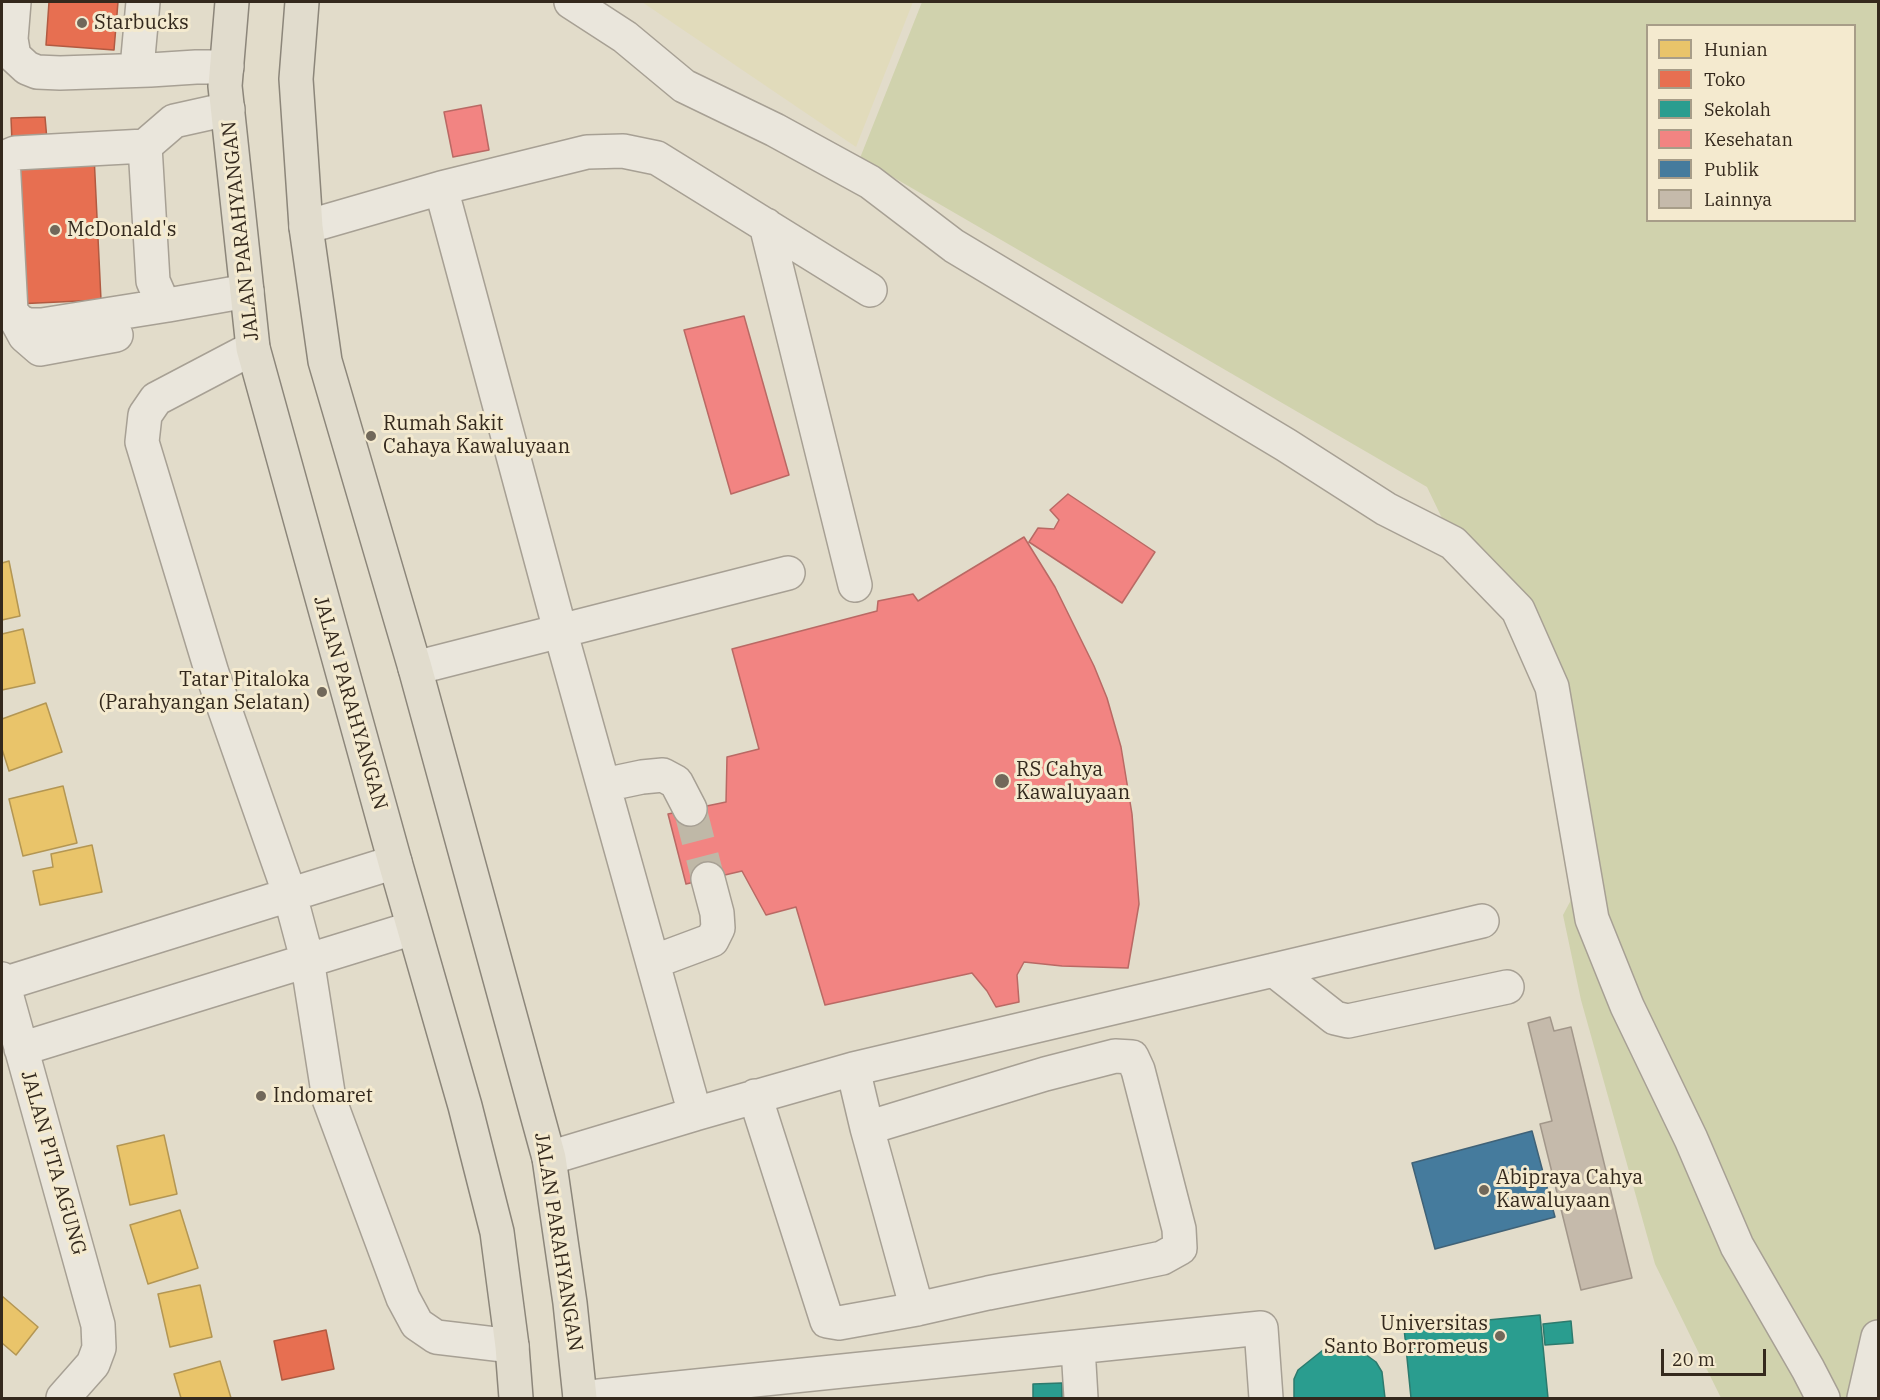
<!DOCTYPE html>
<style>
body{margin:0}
#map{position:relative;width:1880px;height:1400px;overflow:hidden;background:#e2dcca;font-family:"IBM Plex Serif",serif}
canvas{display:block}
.frame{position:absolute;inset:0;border:3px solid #34291d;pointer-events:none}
.legend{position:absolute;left:1646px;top:24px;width:210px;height:198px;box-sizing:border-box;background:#f4eacf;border:2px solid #a79d88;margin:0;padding:8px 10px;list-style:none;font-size:18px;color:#34291d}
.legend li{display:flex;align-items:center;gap:12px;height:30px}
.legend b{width:30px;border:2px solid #a79d88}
.scale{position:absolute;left:1661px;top:1349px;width:105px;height:27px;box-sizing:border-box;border:3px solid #34291d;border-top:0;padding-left:8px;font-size:18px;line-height:21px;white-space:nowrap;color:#34291d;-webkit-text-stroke:4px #f4eacf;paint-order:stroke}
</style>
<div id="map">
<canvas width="1880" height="1400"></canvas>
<div class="frame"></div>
<ul class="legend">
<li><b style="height:16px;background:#e9c46a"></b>Hunian</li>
<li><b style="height:16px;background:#e76f51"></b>Toko</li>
<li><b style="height:16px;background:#2a9d8f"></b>Sekolah</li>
<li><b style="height:16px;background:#f28482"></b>Kesehatan</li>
<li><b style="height:16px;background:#457b9d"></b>Publik</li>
<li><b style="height:16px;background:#c5baab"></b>Lainnya</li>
</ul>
<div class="scale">20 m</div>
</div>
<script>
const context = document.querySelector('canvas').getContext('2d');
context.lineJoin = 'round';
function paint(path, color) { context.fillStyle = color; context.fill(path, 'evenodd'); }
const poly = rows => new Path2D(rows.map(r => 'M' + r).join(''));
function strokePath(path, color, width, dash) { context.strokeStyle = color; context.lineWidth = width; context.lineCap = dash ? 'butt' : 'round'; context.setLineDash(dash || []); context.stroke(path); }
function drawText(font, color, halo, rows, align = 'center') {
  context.font = font + ' "IBM Plex Serif",serif'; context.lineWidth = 6; context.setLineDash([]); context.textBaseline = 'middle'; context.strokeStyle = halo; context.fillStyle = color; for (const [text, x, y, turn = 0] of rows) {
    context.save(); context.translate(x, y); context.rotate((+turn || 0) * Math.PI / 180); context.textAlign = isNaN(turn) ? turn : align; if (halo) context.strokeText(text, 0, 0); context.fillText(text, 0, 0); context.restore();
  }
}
paint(poly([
 [642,2,913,2,856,147]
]), '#e1dbbb');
paint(poly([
 [922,2,1878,2,1878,1398,1721,1398,1655,1264,1581,1000,1563,915,1596,853,1545,659,1465,566,1427,487,860,158],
 [1648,26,1854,26,1854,220,1648,220]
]), '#d0d2ad');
const homes = poly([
 [9,561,20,616,2,620,2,563,9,561],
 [23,629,35,683,2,690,2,634,23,629],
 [46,703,62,752,9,771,2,749,2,719,46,703],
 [63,786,77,843,23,856,9,799,63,786],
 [92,845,102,892,40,905,33,871,53,867,51,854,92,845],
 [164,1135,177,1194,130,1205,117,1146,164,1135],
 [180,1210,198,1268,148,1284,130,1225,180,1210],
 [200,1285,212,1337,170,1347,158,1294,200,1285],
 [2,1296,38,1327,16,1355,2,1343,2,1296],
 [220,1361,231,1398,181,1398,174,1374,220,1361]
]);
paint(homes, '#e9c46a');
strokePath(homes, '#b39653', 1.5);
const shops = poly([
 [49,2,118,2,114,50,46,45,49,2],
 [45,117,47,140,12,142,11,118,45,117],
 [94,155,101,300,16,304,9,160,94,155],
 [326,1330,334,1369,282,1380,274,1341,326,1330]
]);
paint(shops, '#e76f51');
strokePath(shops, '#b15a41', 1.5);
const schools = poly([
 [1540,1315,1548,1398,1411,1398,1404,1328,1540,1315],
 [1571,1321,1573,1343,1545,1345,1543,1324,1571,1321],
 [1342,1346,1361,1351,1376,1362,1382,1372,1385,1398,1294,1398,1294,1379,1298,1370,1323,1350,1342,1346],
 [1062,1383,1062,1398,1033,1398,1033,1384,1062,1383]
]);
paint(schools, '#2a9d8f');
strokePath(schools, '#2d7a6d', 1.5);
const health = poly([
 [481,105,489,150,453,157,444,112,481,105],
 [744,316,789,475,731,494,684,330,744,316],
 [1068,494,1155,552,1122,603,1029,542,1038,528,1054,529,1059,520,1050,510,1068,494],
 [1024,537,1055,587,1094,666,1107,698,1121,747,1132,814,1139,904,1128,968,1062,966,1024,962,1017,975,1019,1002,996,1007,987,991,972,973,825,1005,796,907,766,915,742,871,686,884,668,814,726,802,727,757,759,749,732,649,877,611,878,601,913,594,918,601,1024,537]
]);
paint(health, '#f28482');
strokePath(health, '#b96964', 1.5);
const public = poly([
 [1532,1131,1555,1217,1435,1249,1412,1163,1532,1131]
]);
paint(public, '#457b9d');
strokePath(public, '#406277', 1.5);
const building = poly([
 [1550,1017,1554,1031,1571,1027,1632,1278,1581,1290,1540,1124,1552,1121,1528,1023,1550,1017]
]);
paint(building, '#c5baab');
strokePath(building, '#a2978a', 1.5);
strokePath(poly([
 [690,809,708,879]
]), '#bfb8a7', 33, [33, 16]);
const minor = poly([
 [14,2,11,39,14,56,27,68,37,72,60,73,150,70],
 [143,2,138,57,141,63,150,70,196,67,227,67],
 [571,2,625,37,684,86,775,130,870,182,954,246,1286,445,1386,509,1453,543,1518,610,1552,687,1592,919,1627,1006,1691,1139,1737,1246,1808,1369,1823,1398],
 [228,109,174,121,145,146,153,281,160,297,168,305,247,291],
 [145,146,15,153,3,158,11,312,19,321,28,325,42,325,168,305],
 [441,188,587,152,623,151,657,158,870,290],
 [766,225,855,585],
 [306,227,441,188,560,630,695,1114,549,1158],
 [13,314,25,336,40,349,116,335],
 [253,348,156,399,145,415,142,442,212,673,290,895,307,959,329,1099,403,1298,417,1324,436,1337,512,1346],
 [415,668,788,573],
 [604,785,642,777,663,775,676,782,690,809],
 [653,962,712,940,718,928,717,913,708,879],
 [1274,970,1335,1018,1348,1021,1507,987],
 [2,979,98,1325,99,1348,93,1364,63,1398],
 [3,984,395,862],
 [21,1049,413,928],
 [853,1069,867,1128,917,1309],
 [755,1096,827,1321,839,1323,917,1309,988,1293,1090,1273,1162,1258,1180,1248,1179,1229,1138,1070,1132,1057,1115,1056,1045,1074,867,1128],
 [695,1114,853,1069,1482,921],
 [1078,1347,1081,1398],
 [580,1398,1261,1328,1266,1398],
 [1864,1398,1878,1337]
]);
const major = poly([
 [232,2,225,86,253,348,395,862,465,1106,497,1232,512,1346,516,1398],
 [302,2,296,79,306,227,325,361,415,668,549,1158,570,1303,580,1398]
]);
strokePath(minor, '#a7a094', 36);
strokePath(major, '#8c867a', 36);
strokePath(minor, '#eae6dc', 33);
strokePath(major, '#e1dccd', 33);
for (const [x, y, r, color] of [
 [82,23,6,"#71685a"],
 [55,230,6,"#71685a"],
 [371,436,6,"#71685a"],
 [322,692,6,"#71685a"],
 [1002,781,8,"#71685a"],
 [261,1096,6,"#71685a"],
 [1484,1190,6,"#71685a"],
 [1500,1336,6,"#71685a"]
]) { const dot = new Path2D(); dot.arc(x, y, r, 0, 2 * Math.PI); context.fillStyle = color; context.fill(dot); strokePath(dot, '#f4eacf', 2); }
drawText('20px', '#34291d', '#f4eacf', [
 ["Starbucks",94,23],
 ["McDonald's",67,230],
 ["Rumah Sakit",383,424],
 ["Cahaya Kawaluyaan",383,447],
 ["Tatar Pitaloka",310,680,"right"],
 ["(Parahyangan Selatan)",310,703,"right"],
 ["RS Cahya",1016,770],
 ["Kawaluyaan",1016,793],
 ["Indomaret",273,1096],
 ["Abipraya Cahya",1496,1178],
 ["Kawaluyaan",1496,1201],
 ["Universitas",1488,1324,"right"],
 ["Santo Borromeus",1488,1347,"right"]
], 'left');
drawText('20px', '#34291d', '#f4eacf', [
 ["JALAN PARAHYANGAN",241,231,-96],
 ["JALAN PARAHYANGAN",350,703,74],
 ["JALAN PITA AGUNG",53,1163,74],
 ["JALAN PARAHYANGAN",558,1242,81]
]);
</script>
